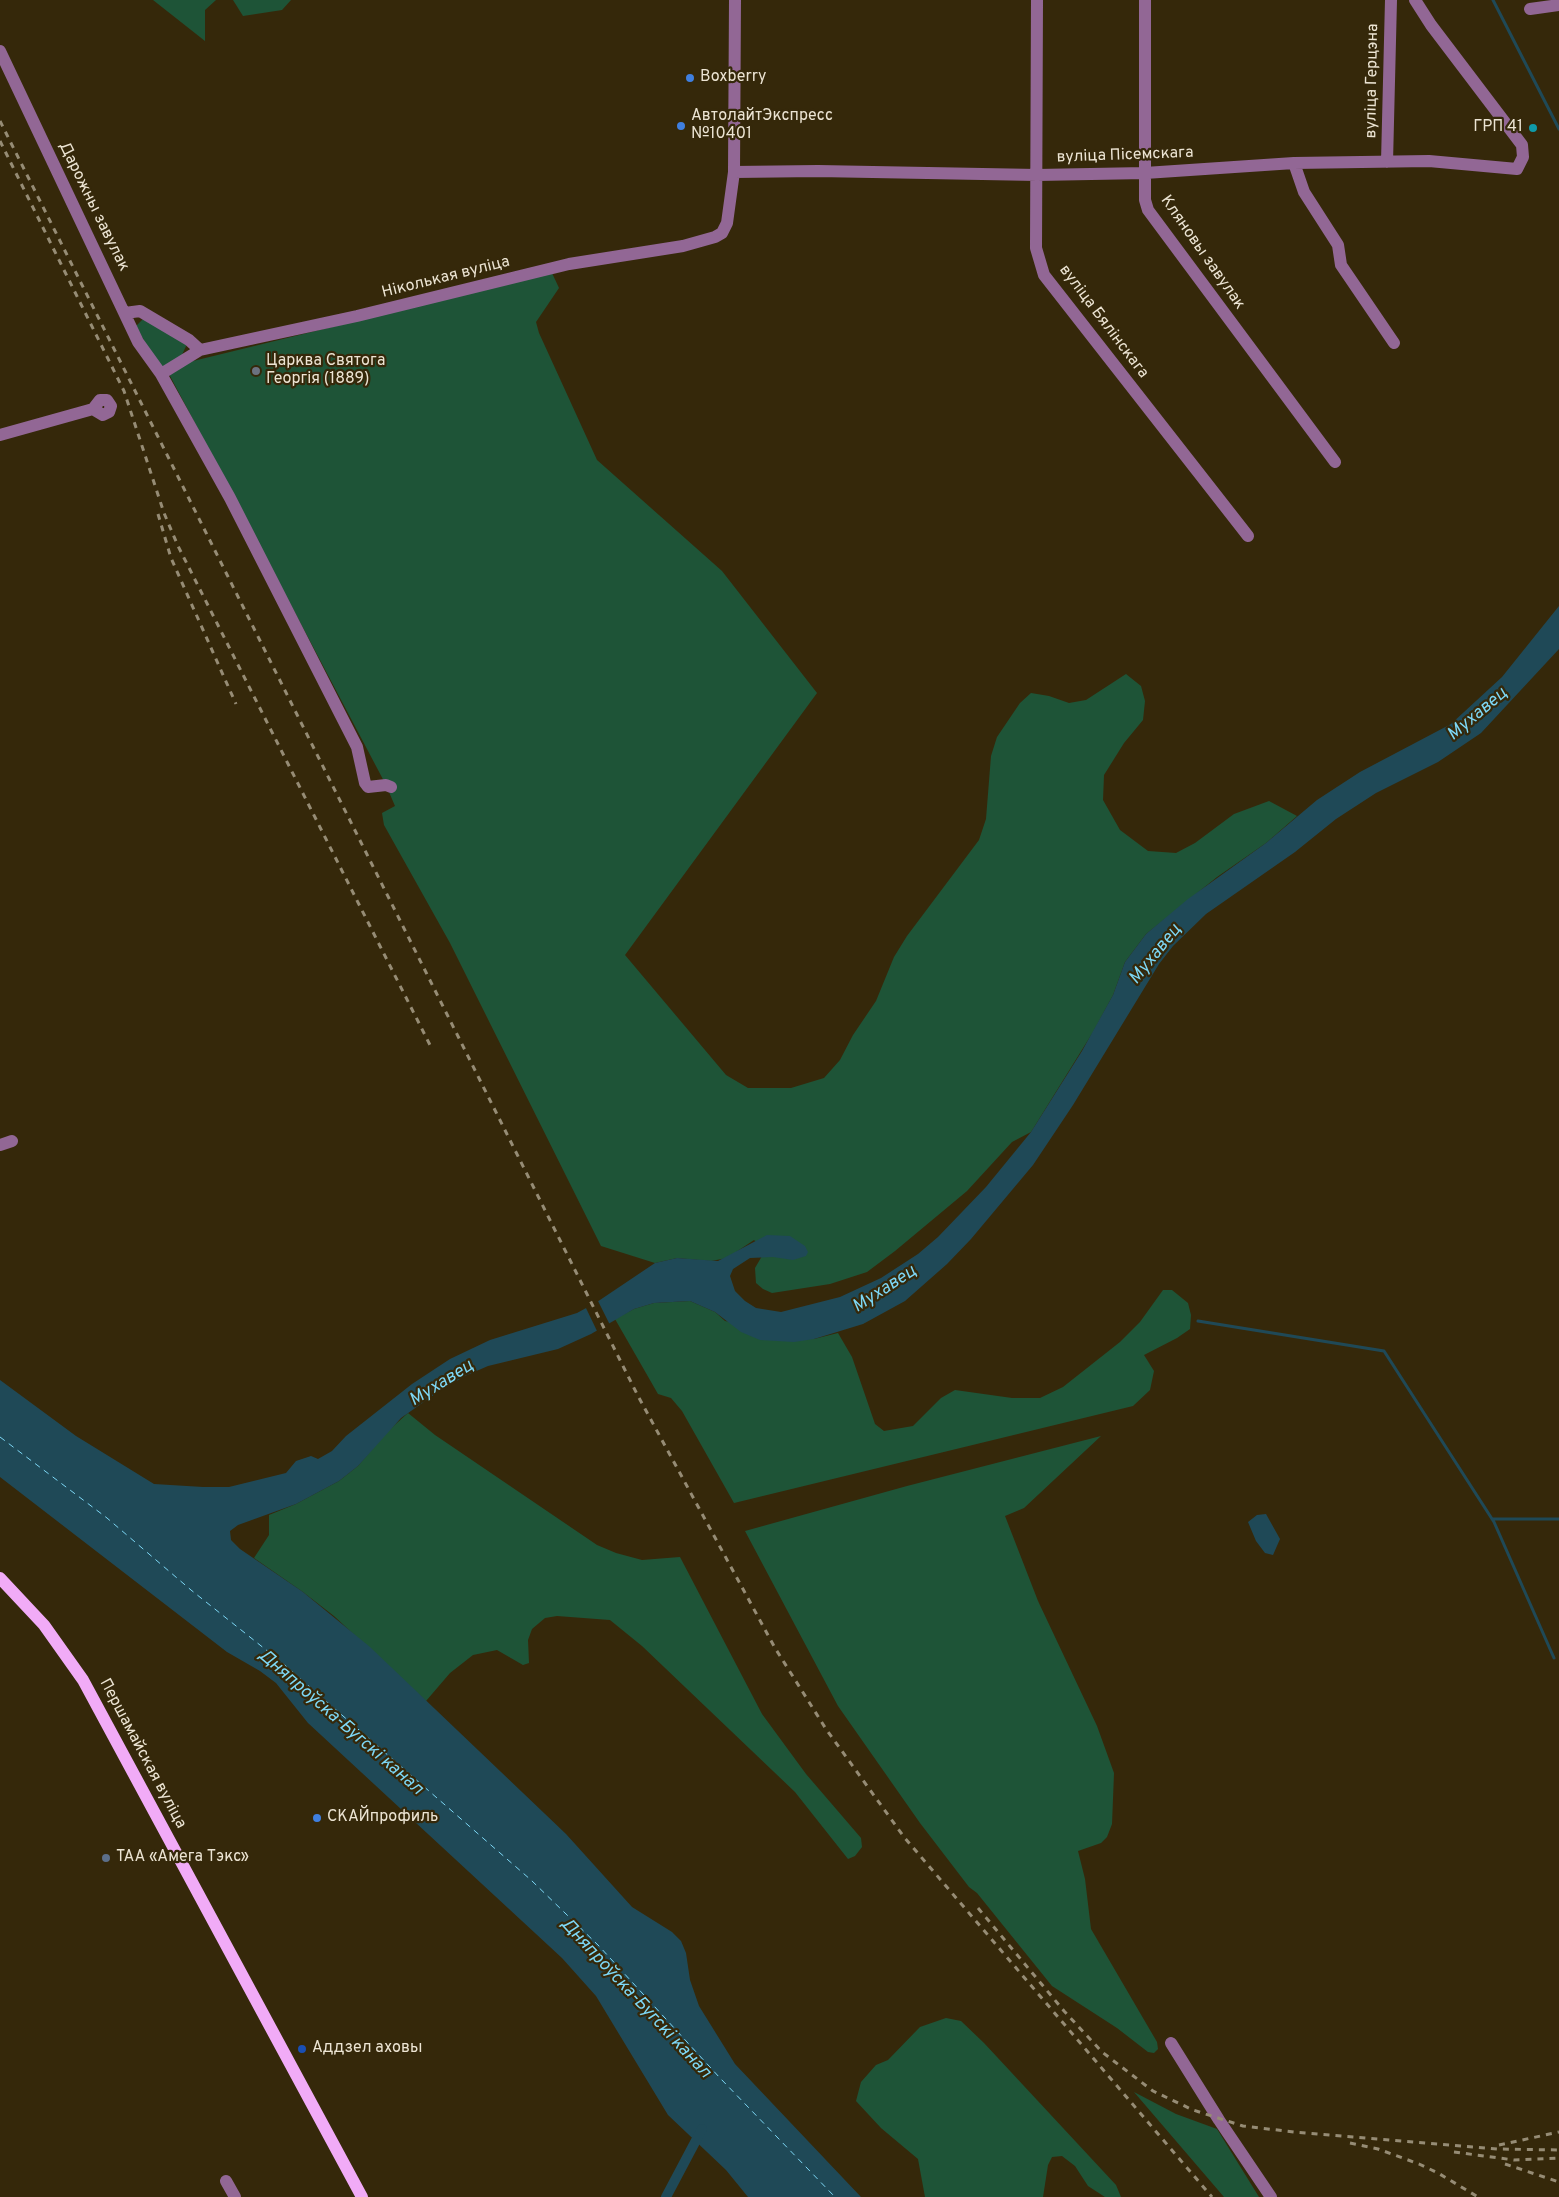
<!DOCTYPE html>
<meta charset="utf-8">
<style>
body{margin:0}
canvas{display:block;background:#35280a}
</style>
<canvas width="1559" height="2197"></canvas>
<script>
const context = document.querySelector('canvas').getContext('2d');
context.lineJoin = 'round';
function paint(path, color) { context.fillStyle = color; context.fill(path, 'evenodd'); }
const poly = rows => new Path2D(rows.map(r => 'M' + r).join(''));
function strokePath(path, color, width, dash) { context.strokeStyle = color; context.lineWidth = width; context.lineCap = dash ? 'butt' : 'round'; context.setLineDash(dash || []); context.stroke(path); }
function drawText(font, color, halo, rows, align = 'center') {
  context.font = font + ' Overpass,sans-serif'; context.lineWidth = 4.5; context.setLineDash([]); context.textBaseline = 'middle'; context.strokeStyle = halo; context.fillStyle = color; for (const [text, x, y, turn = 0] of rows) {
    context.save(); context.translate(x, y); context.rotate((+turn || 0) * Math.PI / 180); context.textAlign = isNaN(turn) ? turn : align; if (halo) context.strokeText(text, 0, 0); context.fillText(text, 0, 0); context.restore();
  }
}
paint(poly([
 [153,0,216,0,205,10,205,41],
 [233,0,291,0,282,10,243,16],
 [552,273,559,288,536,322,539,333,597,460,722,571,817,693,625,955,726,1075,748,1088,791,1088,824,1078,840,1060,853,1035,876,1001,894,957,907,936,979,840,986,819,991,756,997,737,1020,703,1031,693,1049,696,1069,703,1086,700,1126,674,1141,686,1145,701,1143,720,1124,743,1104,775,1103,800,1120,830,1148,851,1176,853,1195,843,1234,814,1269,801,1297,816,1266,843,1217,877,1146,934,1125,962,1113,995,1093,1032,1031,1132,1012,1142,967,1191,895,1251,867,1272,830,1284,772,1293,763,1289,756,1283,755,1268,762,1256,773,1257,754,1240,727,1258,711,1261,677,1258,655,1263,601,1246,450,943,384,825,382,813,395,806,386,785,169,374,185,363],
 [143,319,187,344,181,357,166,366,158,366,136,326],
 [1163,1290,1172,1290,1188,1303,1191,1315,1190,1329,1177,1338,1144,1355,1154,1371,1150,1390,1133,1406,734,1503,682,1411,671,1398,658,1394,615,1319,634,1309,654,1303,690,1301,715,1312,725,1321,814,1339,838,1333,852,1357,875,1424,884,1431,913,1426,941,1398,955,1390,1012,1398,1040,1398,1063,1387,1120,1342,1140,1322],
 [408,1413,435,1435,597,1545,616,1553,642,1560,680,1557,762,1714,806,1774,861,1838,862,1847,855,1856,848,1859,795,1792,642,1646,610,1620,557,1616,545,1618,532,1629,528,1640,529,1663,523,1665,497,1650,473,1655,450,1673,426,1701,334,1616,303,1592,254,1558,269,1535,269,1515,296,1504,339,1481,358,1466,387,1432],
 [1101,1436,1024,1508,1005,1516,1038,1601,1097,1726,1114,1773,1112,1824,1107,1837,1101,1843,1078,1851,1085,1879,1091,1929,1157,2042,1158,2049,1154,2053,1148,2052,1117,2028,1052,1986,977,1893,969,1887,920,1823,838,1706,745,1531,907,1486],
 [946,2018,961,2021,984,2043,1116,2185,1121,2197,1105,2197,1088,2186,1075,2166,1062,2156,1052,2157,1048,2165,1043,2197,925,2197,918,2159,881,2128,856,2101,861,2082,876,2065,888,2060,920,2027],
 [1134,2092,1176,2114,1217,2129,1259,2197,1224,2197]
]), '#1e5437');
paint(poly([
 [1559,606,1559,649,1481,733,1438,762,1376,793,1336,819,1295,852,1206,914,1173,946,1159,964,1073,1105,1033,1165,971,1239,947,1264,905,1301,863,1324,814,1339,794,1342,760,1340,741,1332,715,1312,690,1301,654,1303,634,1309,591,1334,558,1349,488,1366,465,1376,438,1392,401,1418,358,1466,339,1481,296,1504,238,1525,230,1531,231,1540,240,1549,303,1592,370,1647,566,1834,632,1907,672,1932,681,1941,686,1953,690,1980,699,2006,735,2064,861,2197,748,2197,726,2170,668,2115,596,1996,562,1958,308,1723,276,1683,260,1671,227,1652,0,1477,0,1380,76,1436,154,1484,203,1487,229,1487,286,1473,296,1461,311,1456,318,1459,332,1451,346,1436,412,1384,450,1359,490,1340,577,1313,597,1302,655,1263,677,1258,718,1261,767,1235,790,1236,805,1246,808,1252,806,1256,793,1260,773,1257,750,1258,733,1269,730,1276,735,1291,745,1301,756,1308,781,1312,840,1297,881,1278,918,1254,938,1237,986,1187,1031,1132,1082,1051,1113,995,1125,962,1146,934,1188,899,1266,843,1317,800,1360,772,1451,724,1502,677],
 [1266,1514,1280,1539,1273,1555,1265,1553,1256,1541,1248,1522,1257,1515]
]), '#1f4957');
paint(poly([
 [597,1299,610,1325,598,1333,585,1306]
]), '#35280a');
strokePath(poly([
 [1493,0,1559,129],
 [1198,1321,1384,1351,1494,1522,1554,1658],
 [1492,1519,1559,1519]
]), '#1f4957', 3);
strokePath(poly([
 [666,2197,702,2129]
]), '#1f4957', 10);
strokePath(poly([
 [0,1437,107,1518,191,1590,280,1661,531,1880,599,1946,720,2078,835,2197]
]), '#7dd7f5', 1, [6, 5]);
strokePath(poly([
 [1037,0,1036,248,1044,275,1248,536],
 [1145,0,1145,200,1148,210,1335,462],
 [1530,9,1559,5],
 [0,51,138,342,161,374],
 [1387,162,1391,0],
 [1294,163,1304,192,1338,245,1341,265,1394,343],
 [734,172,818,171,1037,175,1145,173,1294,163,1429,161,1517,169,1523,157,1522,145,1431,25,1415,0],
 [125,313,140,311,189,340,200,350,357,316,569,264,683,246,715,237,722,233,727,223,734,172,735,0],
 [200,350,161,374,230,498,357,747,365,783,368,787,386,785,391,787],
 [0,435,93,409,100,400,107,400,111,406,109,412,103,415,93,409],
 [0,1145,12,1141],
 [1171,2043,1219,2120,1271,2197],
 [226,2181,235,2197]
]), '#926795', 12);
strokePath(poly([
 [0,1578,44,1625,83,1680,362,2197]
]), '#f1abf7', 12);
strokePath(poly([
 [0,121,638,1396,775,1648,826,1729,904,1837,1212,2197],
 [0,141,124,391,164,513,178,546,431,1047],
 [158,514,171,558,236,704],
 [978,1908,1064,2011,1102,2052,1153,2091,1193,2110,1243,2126,1294,2132,1498,2149,1559,2150],
 [1350,2143,1378,2149,1419,2164,1438,2173,1478,2197],
 [1499,2145,1559,2132],
 [1454,2152,1514,2160,1559,2158],
 [1505,2164,1559,2182]
]), '#968c75', 3, [6, 6]);
for (const [x, y, r, color] of [
 [690,78,5,"#3f7fe0"],
 [681,126,5,"#3f7fe0"],
 [1533,128,5,"#0f9aa8"],
 [256,371,5,"#6b7280"],
 [317,1818,5,"#3f7fe0"],
 [106,1858,5,"#5c6f8a"],
 [302,2049,5,"#1a4fb4"]
]) { const dot = new Path2D(); dot.arc(x, y, r, 0, 2 * Math.PI); context.fillStyle = color; context.fill(dot); strokePath(dot, '#35280a', 2); }
drawText('16px', '#ece4d3', '#35280a', [
 ["Boxberry",700,78],
 ["АвтолайтЭкспресс",691,117],
 ["№10401",691,135],
 ["ГРП 41",1523,128,"right"],
 ["Царква Святога",266,362],
 ["Георгія (1889)",266,380],
 ["СКАЙпрофиль",327,1818],
 ["ТАА «Амега Тэкс»",116,1858],
 ["Аддзел аховы",312,2049]
], 'left');
drawText('16px', '#ece4d3', '#35280a', [
 ["вуліца Герцэна",1373,81,-89],
 ["вуліца Пісемскага",1125,156,-2],
 ["Дарожны завулак",93,207,64],
 ["Кляновы завулак",1202,253,55],
 ["Ніколькая вуліца",446,278,-14],
 ["вуліца Бялінскага",1103,322,53],
 ["Першамайская вуліца",142,1754,62]
]);
drawText('italic 18px', '#7dd7f5', '#35280a', [
 ["Мухавец",1478,715,-40],
 ["Мухавец",1156,955,-51],
 ["Мухавец",885,1290,-33],
 ["Мухавец",442,1384,-32],
 ["Дняпроўска-Бугскі канал",340,1723,41],
 ["Дняпроўска-Бугскі канал",635,1999,47]
]);
</script>
